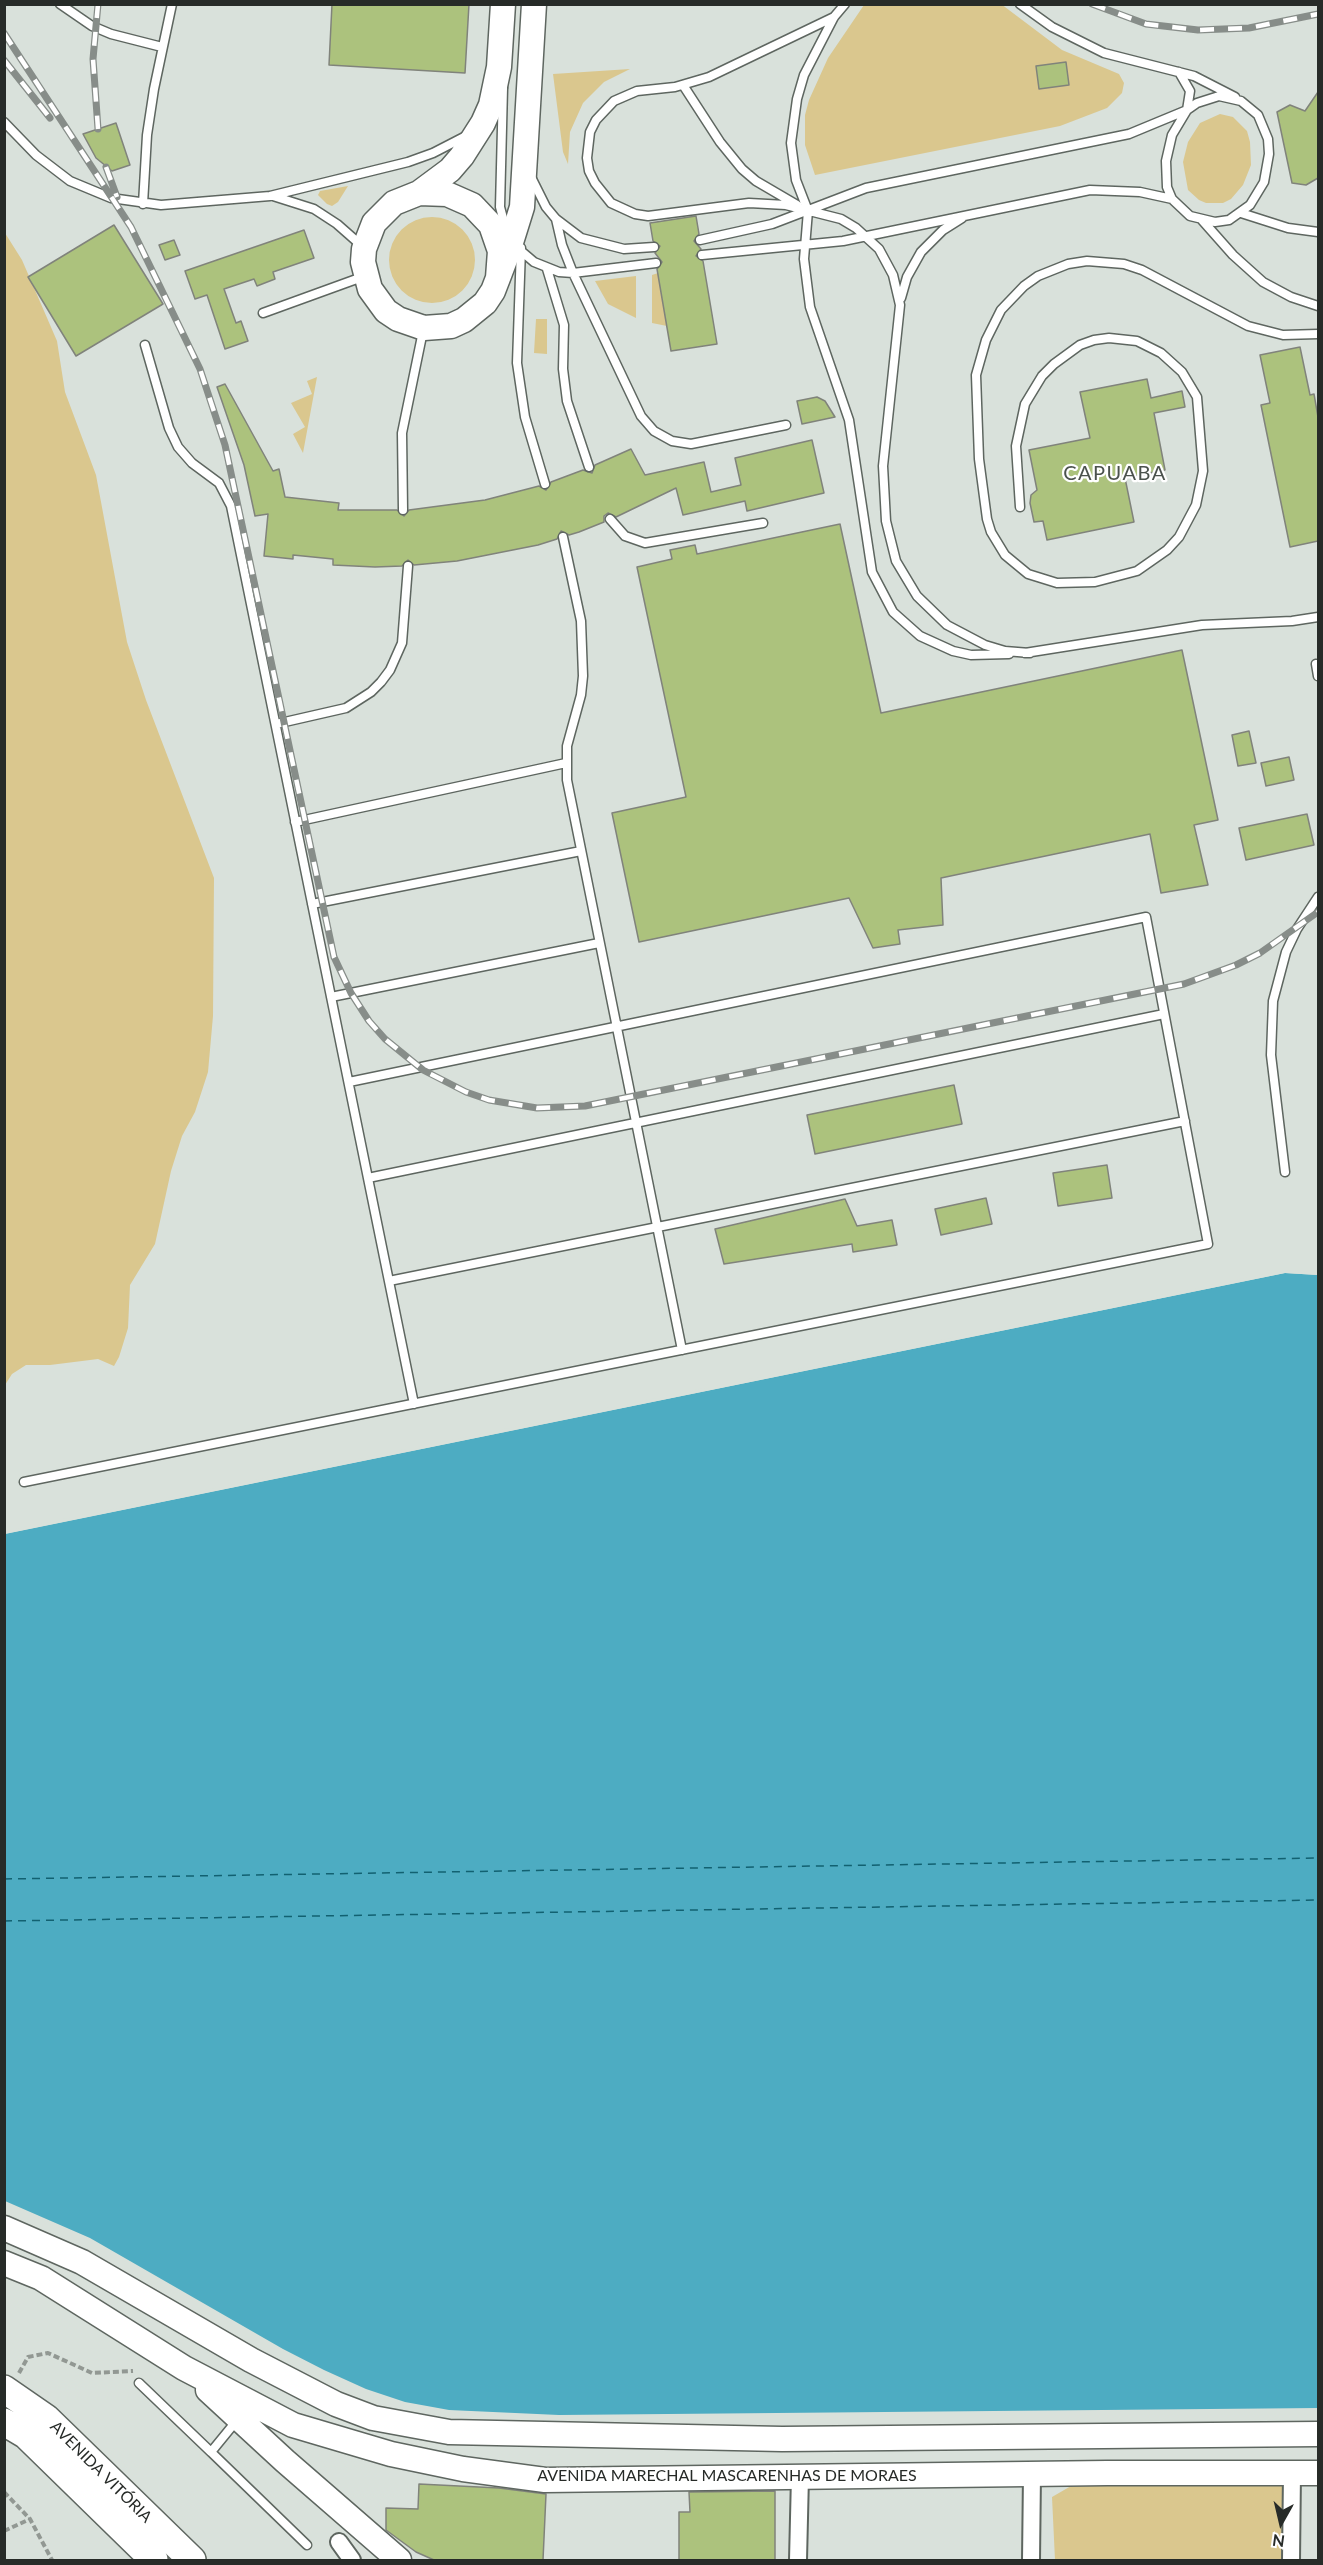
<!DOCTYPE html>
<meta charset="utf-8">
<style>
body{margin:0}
#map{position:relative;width:1323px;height:2565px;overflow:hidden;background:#d9e1db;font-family:Lato,sans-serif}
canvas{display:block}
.frame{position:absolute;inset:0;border:6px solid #272b28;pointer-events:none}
.north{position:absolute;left:1251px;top:2493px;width:60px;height:60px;-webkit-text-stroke:4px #fff;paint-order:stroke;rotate:188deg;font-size:16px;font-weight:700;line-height:24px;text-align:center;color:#272b28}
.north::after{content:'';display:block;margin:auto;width:21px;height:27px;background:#272b28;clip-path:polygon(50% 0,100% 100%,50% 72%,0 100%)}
</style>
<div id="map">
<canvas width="1323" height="2565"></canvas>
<div class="frame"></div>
<div class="north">N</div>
</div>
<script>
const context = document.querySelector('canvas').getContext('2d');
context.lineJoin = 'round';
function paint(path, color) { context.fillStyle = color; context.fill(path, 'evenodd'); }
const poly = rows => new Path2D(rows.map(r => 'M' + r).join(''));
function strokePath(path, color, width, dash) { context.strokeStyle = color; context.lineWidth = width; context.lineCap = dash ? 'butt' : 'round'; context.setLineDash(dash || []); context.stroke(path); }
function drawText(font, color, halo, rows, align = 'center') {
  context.font = font + ' Lato,sans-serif'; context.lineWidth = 4.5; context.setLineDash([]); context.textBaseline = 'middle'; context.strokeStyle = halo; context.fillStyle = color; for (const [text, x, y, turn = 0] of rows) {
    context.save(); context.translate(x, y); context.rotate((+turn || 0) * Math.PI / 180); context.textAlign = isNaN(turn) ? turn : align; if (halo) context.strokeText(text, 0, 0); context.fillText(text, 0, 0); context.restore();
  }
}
paint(poly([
 [1001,4,1062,50,1119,74,1124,83,1122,93,1107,108,1060,126,815,175,805,145,805,115,809,100,828,58,864,5],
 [630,69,604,82,583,103,570,132,568,164,563,152,553,74],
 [1220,114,1233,117,1247,131,1250,142,1251,165,1243,185,1231,199,1223,203,1206,203,1199,200,1188,190,1183,162,1188,142,1200,123],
 [348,186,338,202,332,206,327,204,318,195,320,191],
 '389 260a43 43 0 1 1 86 0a43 43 0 1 1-86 0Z',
 [5,233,22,260,57,341,65,392,96,475,127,642,146,700,214,878,213,1016,208,1072,195,1112,182,1136,171,1171,155,1244,130,1285,128,1328,119,1357,114,1366,98,1359,50,1365,26,1365,12,1374,5,1385],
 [658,273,667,326,652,323,652,275],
 [636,276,636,318,608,304,595,281],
 [536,319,547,319,547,354,534,353],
 [317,377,303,453,293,434,305,427,291,403,312,394,307,381],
 [1285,2472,1285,2560,1055,2560,1052,2497,1071,2486,1069,2482]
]), '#dac78e');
paint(poly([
 [1285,1273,1318,1275,1318,2408,559,2415,449,2410,405,2402,366,2389,324,2370,283,2349,90,2238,5,2201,4,1534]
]), '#4dacc2');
paint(poly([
 [1284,1270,1318,1272,1318,1275,1285,1273,5,1534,4,1531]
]), '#d9e1db');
strokePath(poly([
 [4,1879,1318,1858],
 [4,1921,1318,1900]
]), '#126171', 1.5, [8, 6]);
const building = poly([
 [332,4,469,4,465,73,329,65,332,4],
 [1066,62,1069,85,1039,89,1036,66,1066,62],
 [1318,92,1318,178,1306,185,1292,183,1277,112,1290,105,1305,111,1318,92],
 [116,123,130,165,112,171,96,158,83,134,116,123],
 [696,216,699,234,694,241,701,249,696,256,703,261,717,344,671,351,657,269,662,262,655,253,660,246,653,241,650,223,696,216],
 [114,225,163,304,76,356,28,277,114,225],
 [304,230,314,258,273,272,275,279,257,286,254,279,224,289,236,323,241,321,248,341,225,349,207,295,195,299,185,271,304,230],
 [174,240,180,255,165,260,159,245,174,240],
 [1300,347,1310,395,1314,394,1318,417,1318,541,1290,547,1261,405,1270,403,1260,355,1300,347],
 [1147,379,1151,398,1182,391,1185,407,1154,413,1165,470,1125,478,1134,522,1047,540,1043,521,1034,522,1030,503,1031,495,1037,490,1029,450,1090,438,1080,392,1147,379],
 [225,384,273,471,279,469,285,497,339,503,338,510,397,510,404,516,409,510,485,500,539,486,546,490,551,482,583,470,592,473,595,465,631,449,645,475,704,462,711,492,741,485,735,458,812,440,824,493,747,511,745,501,683,515,676,488,616,517,608,513,604,516,604,522,579,532,569,535,561,531,557,539,538,545,457,561,414,565,408,560,402,566,375,567,333,565,333,559,293,555,293,559,264,556,268,514,255,516,244,465,217,387,225,384],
 [817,397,825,401,835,417,802,424,797,401,817,397],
 [840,524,881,713,1182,650,1218,820,1194,825,1208,885,1161,893,1150,834,941,878,943,925,898,930,900,944,873,948,849,898,639,942,612,813,686,797,637,567,672,559,670,550,695,545,697,554,840,524],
 [1249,731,1256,763,1238,766,1232,735,1249,731],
 [1289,757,1294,780,1266,786,1261,763,1289,757],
 [1307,814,1314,845,1246,860,1239,828,1307,814],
 [954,1085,962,1124,815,1154,807,1115,954,1085],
 [1107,1165,1112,1198,1058,1206,1053,1173,1107,1165],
 [986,1198,992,1224,941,1235,935,1209,986,1198],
 [845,1199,857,1226,892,1220,897,1245,853,1252,852,1244,724,1264,715,1229,845,1199],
 [419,2484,499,2488,546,2494,543,2560,434,2560,416,2552,386,2530,386,2508,418,2509,419,2484],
 [775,2491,775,2560,679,2560,679,2512,690,2512,689,2492,775,2491]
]);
paint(building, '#acc27d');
strokePath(building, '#80837b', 1.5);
const service = poly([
 [60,4,92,26,111,34,162,47],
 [845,4,834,17,804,75,797,99,791,143,796,180,808,211,804,259,810,307,849,420,872,572,893,612,920,636,953,651,971,655,1009,654],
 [1020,4,1052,27,1104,53,1194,76,1235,97],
 [834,17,709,77,675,87,637,91,614,101,596,120,590,132,587,158,589,171,595,183,611,203,635,214,648,216,749,203,786,205,841,219,856,228,879,249,893,275,900,305,883,466,886,521,896,561,917,596,947,625,985,645,1005,651,1030,653],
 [683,85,720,142,742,169,756,181,797,205],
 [503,88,500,207,507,233,514,245,534,262,559,272,573,273,656,263],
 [1219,96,1241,101,1258,115,1268,139,1269,154,1264,182,1250,205,1229,220,1215,222,1190,216,1172,199,1167,187,1166,161,1172,135,1187,110,1197,103,1219,96],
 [4,122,36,155,70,181,111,198,161,205,270,196,408,162,433,153,466,136],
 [532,179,546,207,556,219,581,238,624,249,654,247],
 [273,196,314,209,337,224,362,246],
 [143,204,147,135,154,89,172,4],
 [1241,213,1288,228,1318,232],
 [556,219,562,245,573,273,641,416,654,431,672,441,691,444,786,425],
 [1202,220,1233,255,1263,282,1291,297,1318,306],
 [700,240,772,224,866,188,1129,134,1187,110,1190,91,1179,72],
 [521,248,517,363,525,417,545,484],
 [702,255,843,241,1090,190,1140,192,1172,199],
 [547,269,564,325,563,369,567,401,589,467],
 [901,298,907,277,921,252,943,230,962,218],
 [263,313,365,276],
 [145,345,169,428,178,447,192,463,219,483,231,506,414,1404],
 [1020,507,1016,446,1025,404,1042,376,1054,364,1080,345,1094,340,1109,338,1137,341,1161,353,1182,372,1197,397,1203,471,1196,505,1179,537,1167,550,1137,571,1095,582,1057,583,1028,574,1005,555,991,532,987,519,979,459,976,375,986,340,1001,310,1024,286,1038,276,1068,264,1087,261,1124,264,1142,270,1248,326,1283,335,1318,334],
 [403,510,402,433,423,331],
 [610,519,625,536,645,543,763,523],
 [563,537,581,621,583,676,581,695,567,746,567,780,682,1350],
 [1025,653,1202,625,1292,621,1318,617],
 [1316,664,1318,676],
 [276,724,346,708,371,692,381,682,390,670,402,643,408,566],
 [295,822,566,763],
 [312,904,581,851],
 [331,997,599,943],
 [1285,1172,1271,1055,1273,1001,1286,952,1297,929,1318,897],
 [368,1178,1164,1014],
 [389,1281,1185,1121],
 [24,1482,1208,1244,1146,917,349,1082],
 [139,2383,211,2452],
 [238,2419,211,2452,307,2545]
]);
const minor = poly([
 [339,2542,352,2560],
 [798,2560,800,2476],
 [1031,2560,1032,2474],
 [1291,2560,1292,2473]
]);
const secondary = poly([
 [419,193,450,170,462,156,483,123,491,105,499,67,503,4],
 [498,278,500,251,491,225,472,205,447,194,419,193,394,203,374,223,364,249,363,262,370,289,386,311,398,319,424,328,451,326,464,320,485,303,493,291,508,252,522,207,534,4],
 [4,2228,82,2262,251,2360,336,2404,373,2418,449,2432,782,2439,1318,2434],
 [4,2263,41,2278,184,2368,293,2425,391,2454,463,2469,545,2480,1107,2473,1318,2473],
 [208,2390,285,2461,399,2560]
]);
const primary = poly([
 [4,2389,46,2418,192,2560],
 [4,2422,26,2435,154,2560]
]);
strokePath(service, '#5e6660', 11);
strokePath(minor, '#5e6660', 20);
strokePath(secondary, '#5e6660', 27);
strokePath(primary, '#5e6660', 30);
strokePath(poly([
 [19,2373,28,2357,48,2353,92,2373,133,2371],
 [4,2492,30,2519,52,2560],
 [4,2531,30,2519]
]), '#929893', 4, [6, 3]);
strokePath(service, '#fff', 8);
strokePath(minor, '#fff', 16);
strokePath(secondary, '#fff', 24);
strokePath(primary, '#fff', 27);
const rail = poly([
 [98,4,93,59,98,129],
 [1092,4,1146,24,1198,30,1249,28,1318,14],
 [4,33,131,227,200,369,225,445,334,957,351,993,369,1021,385,1039,423,1070,466,1092,489,1100,537,1108,585,1106,1184,984,1236,965,1260,953,1318,912],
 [4,60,50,118],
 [106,167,117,197]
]);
strokePath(rail, '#878d89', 7);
strokePath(rail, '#fff', 4.5, [14]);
drawText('16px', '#272b28', '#fff', [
 ["AVENIDA VITÓRIA",101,2472,45],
 ["AVENIDA MARECHAL MASCARENHAS DE MORAES",727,2476]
]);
context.letterSpacing = '1.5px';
drawText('20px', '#4b524d', '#fff', [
 ["CAPUABA",1115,474]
]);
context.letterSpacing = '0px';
</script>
